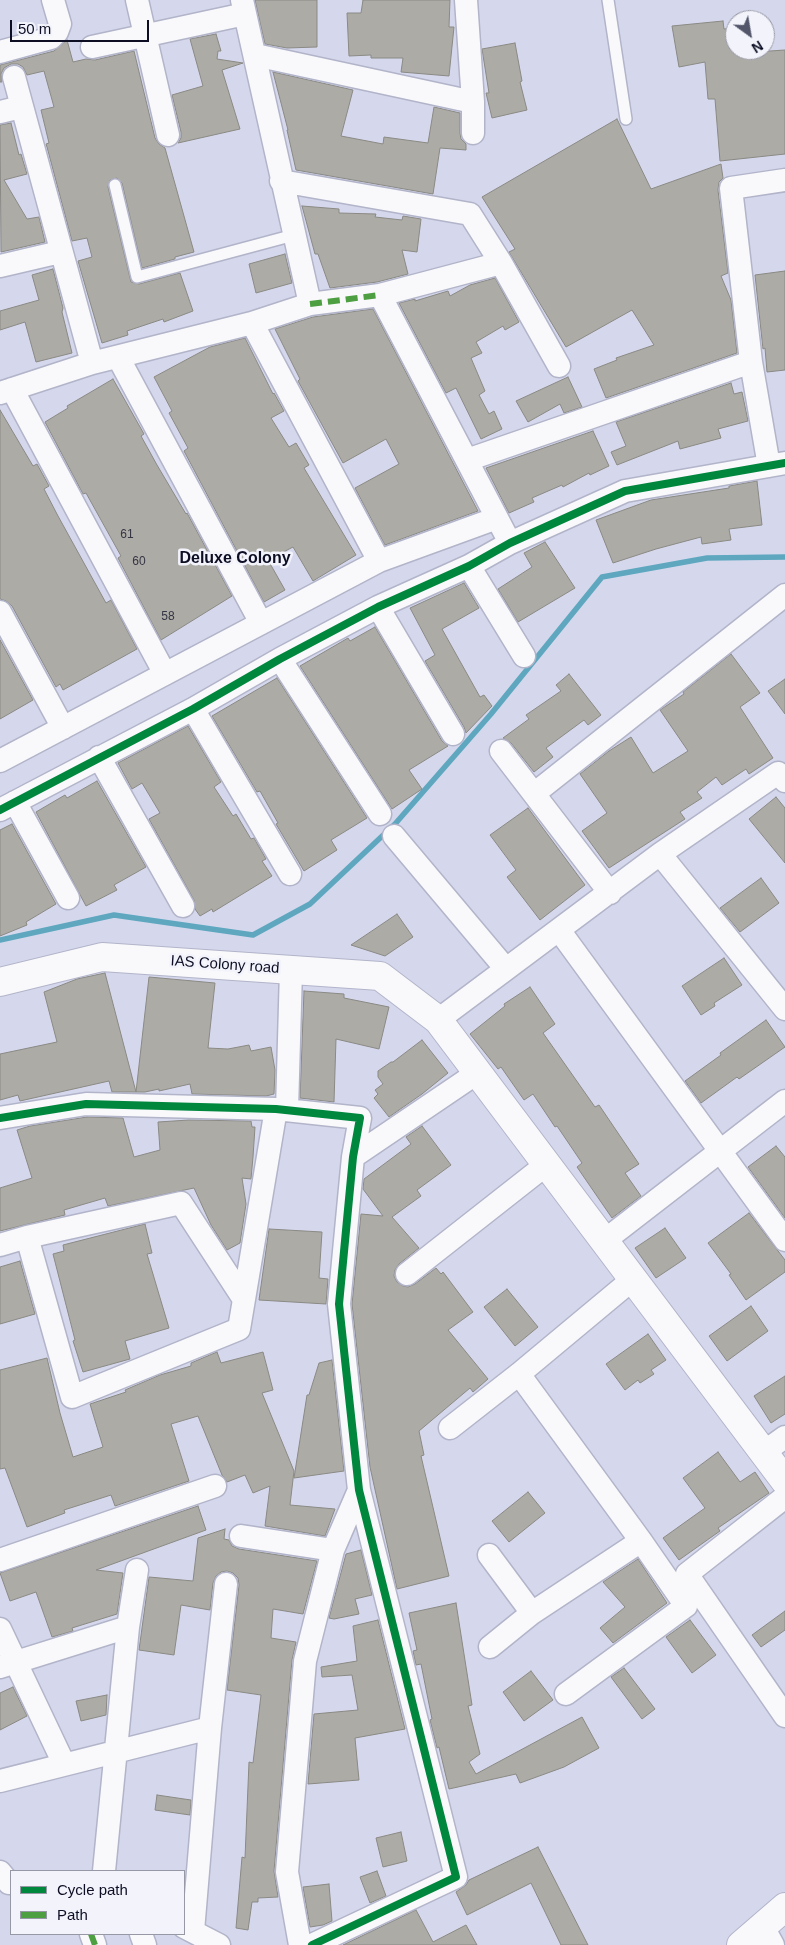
<!DOCTYPE html>
<style>
body{margin:0}
#map{position:relative;width:785px;height:1945px;overflow:hidden;background:#d5d8ed;font-family:Helvetica,sans-serif}
canvas{display:block}
.legend{position:absolute;left:10px;top:1870px;width:175px;height:65px;box-sizing:border-box;background:#f3f4fb;border:1px solid #9798a5;margin:0;padding:6px 9px;list-style:none;font-size:15px;color:#0d0e24}
.legend li{display:flex;align-items:center;gap:10px;height:25px}
.legend b{width:25px;border:1px solid #9798a5}
.north{position:absolute;left:725px;top:10px;width:50px;height:50px;box-sizing:border-box;background:#f3f4fb;border:1px solid #9798a5;border-radius:50%;rotate:148deg;font-size:14px;font-weight:700;line-height:20px;text-align:center;color:#0d0e24}
.north::after{content:'';display:block;margin:auto;width:18px;height:22px;background:#53556a;clip-path:polygon(50% 0,100% 100%,50% 72%,0 100%)}
.scale{position:absolute;left:10px;top:20px;width:139px;height:22px;box-sizing:border-box;border:2px solid #0d0e24;border-top:0;padding-left:6px;font-size:15px;line-height:18px;white-space:nowrap;color:#0d0e24;-webkit-text-stroke:4px #f3f4fb;paint-order:stroke}
</style>
<div id="map">
<canvas width="785" height="1945"></canvas>
<ul class="legend">
<li><b style="height:6px;background:#00873e"></b>Cycle path</li>
<li><b style="height:6px;background:#4d9f42"></b>Path</li>
</ul>
<div class="north">N</div>
<div class="scale">50 m</div>
</div>
<script>
const context = document.querySelector('canvas').getContext('2d');
context.lineJoin = 'round';
const poly = rows => new Path2D(rows.map(r => 'M' + r).join(''));
function strokePath(path, color, width, dash) { context.strokeStyle = color; context.lineWidth = width; context.lineCap = dash ? 'butt' : 'round'; context.setLineDash(dash || []); context.stroke(path); }
function paint(path, color) { context.fillStyle = color; context.fill(path, 'evenodd'); }
function drawText(font, color, halo, rows, align = 'center') {
  context.font = font + ' Helvetica,sans-serif'; context.lineWidth = 5; context.setLineDash([]); context.textBaseline = 'middle'; context.strokeStyle = halo; context.fillStyle = color; for (const [text, x, y, turn = 0] of rows) {
    context.save(); context.translate(x, y); context.rotate((+turn || 0) * Math.PI / 180); context.textAlign = isNaN(turn) ? turn : align; if (halo) context.strokeText(text, 0, 0); context.fillText(text, 0, 0); context.restore();
  }
}
strokePath(poly([
 [0,940,114,915,253,935,310,904,395,824,491,714,602,577,707,558,785,557]
]), '#5ea7bf', 5.5);
const building = poly([
 [255,0,317,0,317,47,287,48,265,44,255,0],
 [363,0,450,0,449,27,454,27,449,76,401,72,403,58,371,58,371,55,349,56,347,13,361,13,363,0],
 [723,21,724,29,735,28,735,50,755,50,755,52,785,50,785,154,720,161,715,99,708,99,705,62,679,67,672,26,723,21],
 [216,34,221,51,218,51,217,59,243,63,222,70,240,129,178,143,181,138,181,132,172,95,203,86,190,39,216,34],
 [67,40,73,62,86,59,95,60,134,51,155,138,159,144,165,148,194,252,175,257,175,259,142,268,122,183,117,178,110,180,108,187,131,282,139,284,180,273,193,311,164,322,163,319,127,331,128,335,102,343,78,261,92,257,87,238,72,241,47,147,46,144,49,143,41,110,54,107,44,71,27,75,23,67,18,64,11,64,4,68,1,74,2,82,0,82,0,65,54,51,67,40],
 [515,43,522,81,520,82,527,110,492,118,486,93,489,93,482,49,515,43],
 [273,72,353,90,341,136,383,144,384,137,428,143,434,107,460,113,460,133,461,139,466,144,466,150,440,148,433,194,296,170,287,130,288,130,273,72],
 [617,119,651,189,721,164,723,178,719,182,718,190,728,273,721,276,731,300,737,353,606,398,594,369,617,360,616,358,654,345,632,310,566,347,509,252,515,249,482,197,617,119],
 [11,123,19,155,21,154,27,174,4,180,27,219,39,217,45,242,1,252,0,125,11,123],
 [302,206,339,209,339,213,376,214,375,217,402,220,403,216,421,219,417,252,402,250,408,274,377,282,330,288,318,254,315,254,302,206],
 [285,254,292,283,256,293,249,264,285,254],
 [53,269,63,308,62,312,72,353,36,362,25,322,0,330,0,311,39,300,32,275,53,269],
 [785,271,785,370,767,372,765,348,763,349,755,275,785,271],
 [495,278,519,322,505,330,503,326,476,342,482,353,471,358,485,391,479,395,489,414,494,411,502,429,481,439,456,388,446,393,399,303,415,299,415,301,448,291,450,296,470,285,495,278],
 [373,309,478,511,385,545,355,488,399,464,386,439,343,463,298,381,300,379,275,329,313,317,373,309],
 [245,338,273,394,274,393,284,411,271,418,289,447,296,443,309,465,304,468,356,555,313,581,293,547,268,560,285,590,264,602,184,451,188,448,169,413,172,411,154,377,210,347,245,338],
 [568,377,582,407,564,413,560,404,528,422,516,401,568,377],
 [113,379,144,434,141,436,157,465,186,514,187,513,232,596,161,640,118,558,121,556,86,493,83,494,45,422,68,408,67,406,113,379],
 [731,383,734,394,742,392,748,421,718,429,721,438,680,449,678,441,617,465,611,452,626,446,616,422,731,383],
 [0,410,33,466,37,464,49,486,44,489,58,516,106,603,111,600,137,649,63,690,60,684,56,687,12,606,6,601,0,599,0,410],
 [593,431,609,466,590,475,589,473,563,487,562,485,532,498,534,502,509,513,486,468,593,431],
 [757,481,762,525,729,529,731,540,702,544,701,537,656,549,613,563,596,520,651,500,729,488,729,486,757,481],
 [545,542,575,588,518,622,498,589,532,567,524,553,545,542],
 [464,583,479,608,442,629,480,697,484,695,492,706,466,733,464,727,425,661,435,655,410,608,464,583],
 [375,627,442,741,448,746,409,770,422,789,392,809,300,666,348,638,350,641,375,627],
 [0,640,33,700,0,719,0,640],
 [731,654,760,693,740,707,773,758,749,774,746,769,722,785,716,777,697,792,702,798,680,812,685,819,609,868,582,831,607,813,580,774,609,751,631,737,653,773,688,751,660,710,684,694,683,692,731,654],
 [569,674,601,715,588,725,584,720,546,748,553,757,534,772,511,743,503,738,529,719,526,715,561,691,556,685,569,674],
 [277,678,367,818,331,840,337,850,304,871,276,824,278,823,260,791,257,792,212,716,277,678],
 [785,679,785,714,768,691,785,679],
 [188,726,221,782,214,787,233,816,236,814,251,839,254,838,266,859,262,861,272,876,213,912,212,909,200,916,195,909,194,900,149,819,160,813,142,783,132,789,118,763,188,726],
 [97,781,146,867,114,885,117,890,86,906,36,812,65,795,67,798,97,781],
 [776,797,785,808,785,863,749,819,776,797],
 [528,808,585,885,540,920,507,877,516,870,490,835,528,808],
 [12,824,56,904,26,922,27,925,0,936,0,830,12,824],
 [761,878,779,903,740,932,720,908,761,878],
 [397,914,413,937,385,956,351,945,397,914],
 [724,958,742,985,714,1003,715,1006,701,1015,682,986,724,958],
 [105,973,136,1092,149,977,215,983,208,1048,228,1049,249,1045,251,1051,271,1047,275,1070,274,1094,266,1096,192,1094,190,1084,159,1091,159,1089,145,1092,112,1092,109,1081,20,1101,18,1095,0,1100,0,1054,57,1042,44,992,77,979,105,973],
 [530,987,555,1024,543,1033,595,1107,599,1105,639,1164,625,1173,641,1196,612,1218,577,1167,582,1163,557,1126,555,1127,533,1094,524,1100,501,1067,498,1069,470,1034,505,1006,504,1004,530,987],
 [304,991,344,994,344,998,389,1007,379,1049,336,1039,334,1102,300,1098,304,991],
 [766,1020,785,1047,739,1079,737,1077,701,1103,685,1081,721,1055,720,1053,766,1020],
 [422,1040,448,1073,422,1094,389,1117,374,1098,378,1094,375,1090,383,1084,378,1077,378,1071,391,1062,393,1062,422,1040],
 [87,1117,123,1118,134,1157,160,1150,158,1122,189,1120,251,1121,252,1127,255,1127,253,1157,251,1179,242,1178,246,1204,240,1243,227,1250,211,1225,194,1188,108,1206,105,1198,64,1210,65,1215,0,1231,0,1188,32,1178,17,1130,30,1126,87,1117],
 [422,1126,451,1165,417,1190,421,1196,392,1217,419,1248,399,1264,395,1270,394,1276,397,1282,403,1286,408,1287,415,1284,436,1268,441,1274,443,1272,473,1312,448,1330,488,1379,473,1392,470,1388,419,1431,424,1455,421,1456,449,1576,397,1589,370,1467,352,1304,361,1214,383,1216,363,1189,364,1179,411,1144,406,1137,422,1126],
 [776,1146,785,1157,785,1218,748,1167,776,1146],
 [749,1213,785,1260,785,1272,746,1300,729,1275,731,1274,708,1243,749,1213],
 [145,1224,152,1253,147,1254,169,1328,125,1341,130,1359,83,1372,73,1341,75,1340,53,1254,64,1251,63,1245,145,1224],
 [665,1228,686,1258,656,1278,635,1248,665,1228],
 [269,1229,322,1232,319,1278,328,1279,326,1304,259,1300,269,1229],
 [20,1261,35,1314,0,1324,0,1267,20,1261],
 [507,1289,538,1327,515,1346,484,1307,507,1289],
 [751,1306,768,1331,727,1361,709,1336,751,1306],
 [648,1334,666,1360,651,1370,654,1374,640,1383,638,1380,625,1390,606,1364,648,1334],
 [217,1352,221,1363,263,1352,273,1390,262,1393,294,1471,290,1505,335,1509,325,1536,265,1526,270,1486,253,1493,245,1475,227,1482,222,1475,198,1416,171,1424,189,1481,115,1506,111,1495,64,1510,65,1513,27,1527,5,1468,0,1469,0,1370,47,1358,60,1413,73,1457,103,1447,90,1404,126,1392,125,1390,160,1375,191,1366,191,1363,217,1352],
 [332,1360,344,1471,294,1478,307,1395,309,1395,319,1363,332,1360],
 [785,1376,785,1414,771,1423,754,1396,785,1376],
 [718,1452,740,1482,755,1472,769,1493,718,1528,720,1531,679,1560,663,1538,705,1508,683,1478,718,1452],
 [528,1492,545,1513,509,1542,492,1521,528,1492],
 [198,1506,206,1530,96,1570,123,1573,117,1614,72,1628,73,1631,52,1637,36,1592,10,1601,0,1573,198,1506],
 [225,1529,224,1539,229,1540,232,1546,239,1549,317,1561,303,1614,273,1609,271,1638,296,1642,292,1660,274,1871,278,1897,258,1898,258,1902,252,1902,248,1930,236,1928,242,1857,245,1858,249,1762,253,1763,261,1695,227,1690,239,1585,238,1578,233,1573,227,1571,221,1572,216,1576,213,1583,210,1610,181,1605,174,1655,139,1650,149,1577,193,1581,198,1538,225,1529],
 [361,1550,372,1595,355,1599,359,1614,334,1619,329,1618,346,1554,361,1550],
 [638,1559,667,1603,613,1643,600,1628,625,1607,603,1582,638,1559],
 [456,1603,472,1705,468,1706,480,1754,469,1762,476,1774,582,1717,599,1748,564,1767,520,1783,516,1774,449,1789,439,1747,437,1748,430,1720,432,1719,421,1664,416,1665,413,1651,417,1650,409,1613,456,1603],
 [785,1611,785,1630,761,1647,752,1635,785,1611],
 [378,1620,405,1729,355,1738,359,1780,308,1784,314,1714,358,1710,352,1675,322,1677,321,1667,357,1661,353,1626,378,1620],
 [690,1620,716,1655,692,1673,666,1637,690,1620],
 [624,1668,655,1709,642,1719,611,1677,624,1668],
 [531,1671,553,1700,524,1721,503,1692,531,1671],
 [13,1687,27,1716,0,1730,0,1693,13,1687],
 [107,1695,106,1715,81,1721,76,1701,107,1695],
 [157,1795,191,1800,190,1815,155,1810,157,1795],
 [401,1832,407,1861,383,1867,376,1838,401,1832],
 [538,1847,588,1945,561,1945,531,1883,467,1915,456,1892,466,1885,469,1880,538,1847],
 [377,1871,386,1896,370,1903,360,1877,377,1871],
 [329,1884,332,1921,323,1925,310,1927,303,1887,329,1884],
 [416,1910,433,1942,466,1925,477,1945,343,1945,416,1910]
]);
paint(building, '#adaba6');
strokePath(building, '#8a8984', 1);
const service = poly([
 [608,0,626,119],
 [115,185,137,277,294,235]
]);
const minor = poly([
 [137,0,168,135],
 [242,0,310,304],
 [466,0,473,102,473,133],
 [92,47,245,14],
 [0,52,51,38,57,32,60,24,53,0],
 [255,55,473,102],
 [14,77,92,363],
 [0,112,21,107],
 [281,181,470,214,501,263,559,366],
 [0,266,60,252],
 [380,295,497,518],
 [252,323,379,561],
 [118,357,261,623],
 [751,362,769,466],
 [12,389,165,674],
 [0,393,92,363,252,323,310,304,380,295,501,263],
 [467,460,751,362,731,188,785,180],
 [469,566,524,656],
 [378,607,453,734],
 [0,612,63,728],
 [280,659,380,814],
 [193,709,290,874],
 [501,751,610,893],
 [99,757,183,906],
 [0,761,379,561,497,518,510,543],
 [535,793,785,595],
 [15,802,68,898],
 [0,810,193,709,280,659,378,607,469,566,510,543,625,491,785,463],
 [394,836,506,969],
 [660,854,785,1009],
 [559,930,785,1240],
 [438,1020,660,854,778,773,785,781],
 [287,1110,291,970],
 [0,1118,86,1104,276,1109,360,1118,353,1157,339,1304,359,1490,456,1877,312,1945],
 [353,1157,477,1073],
 [27,1237,72,1397,239,1329,276,1109],
 [604,1241,785,1101],
 [0,1245,27,1237,181,1203,243,1298],
 [407,1274,547,1164],
 [519,1374,641,1541,686,1606,687,1574,785,1497],
 [450,1428,519,1374,633,1279],
 [764,1452,785,1437],
 [241,1536,333,1550],
 [489,1555,532,1613],
 [0,1560,215,1486],
 [687,1574,785,1716],
 [0,1629,64,1764],
 [490,1647,532,1613,641,1541],
 [0,1667,128,1627],
 [566,1694,686,1606],
 [0,1781,210,1728],
 [104,1871,128,1627,137,1570],
 [0,1872,9,1883,11,1883],
 [762,1925,773,1945],
 [184,1927,219,1945],
 [193,1931,210,1728,226,1584],
 [91,1934,95,1945],
 [141,1934,145,1945],
 [300,1945,287,1872,305,1661,333,1550,359,1490]
]);
const tertiary = poly([
 [0,982,102,957,380,976,438,1020,785,1481],
 [741,1945,785,1907]
]);
strokePath(service, '#b2b4c9', 14);
strokePath(minor, '#b2b4c9', 25);
strokePath(tertiary, '#b2b4c9', 30);
strokePath(service, '#f9f9fc', 11);
strokePath(minor, '#f9f9fc', 22);
strokePath(tertiary, '#f9f9fc', 28);
strokePath(poly([
 [310,304,380,295],
 [91,1934,95,1945]
]), '#4d9f42', 6, [12, 6]);
strokePath(poly([
 [0,810,193,709,280,659,378,607,469,566,510,543,625,491,785,463],
 [0,1118,86,1104,276,1109,360,1118,353,1157,339,1304,359,1490,456,1877,312,1945]
]), '#00873e', 8);
drawText('12px', '#353544', null, [
 ["61",127,535],
 ["60",139,562],
 ["58",168,617]
]);
drawText('15px', '#0d0e24', '#f3f4fb', [
 ["IAS Colony road",225,965,4]
]);
drawText('bold 16px', '#0d0e24', '#f3f4fb', [
 ["Deluxe Colony",235,559]
]);
</script>
